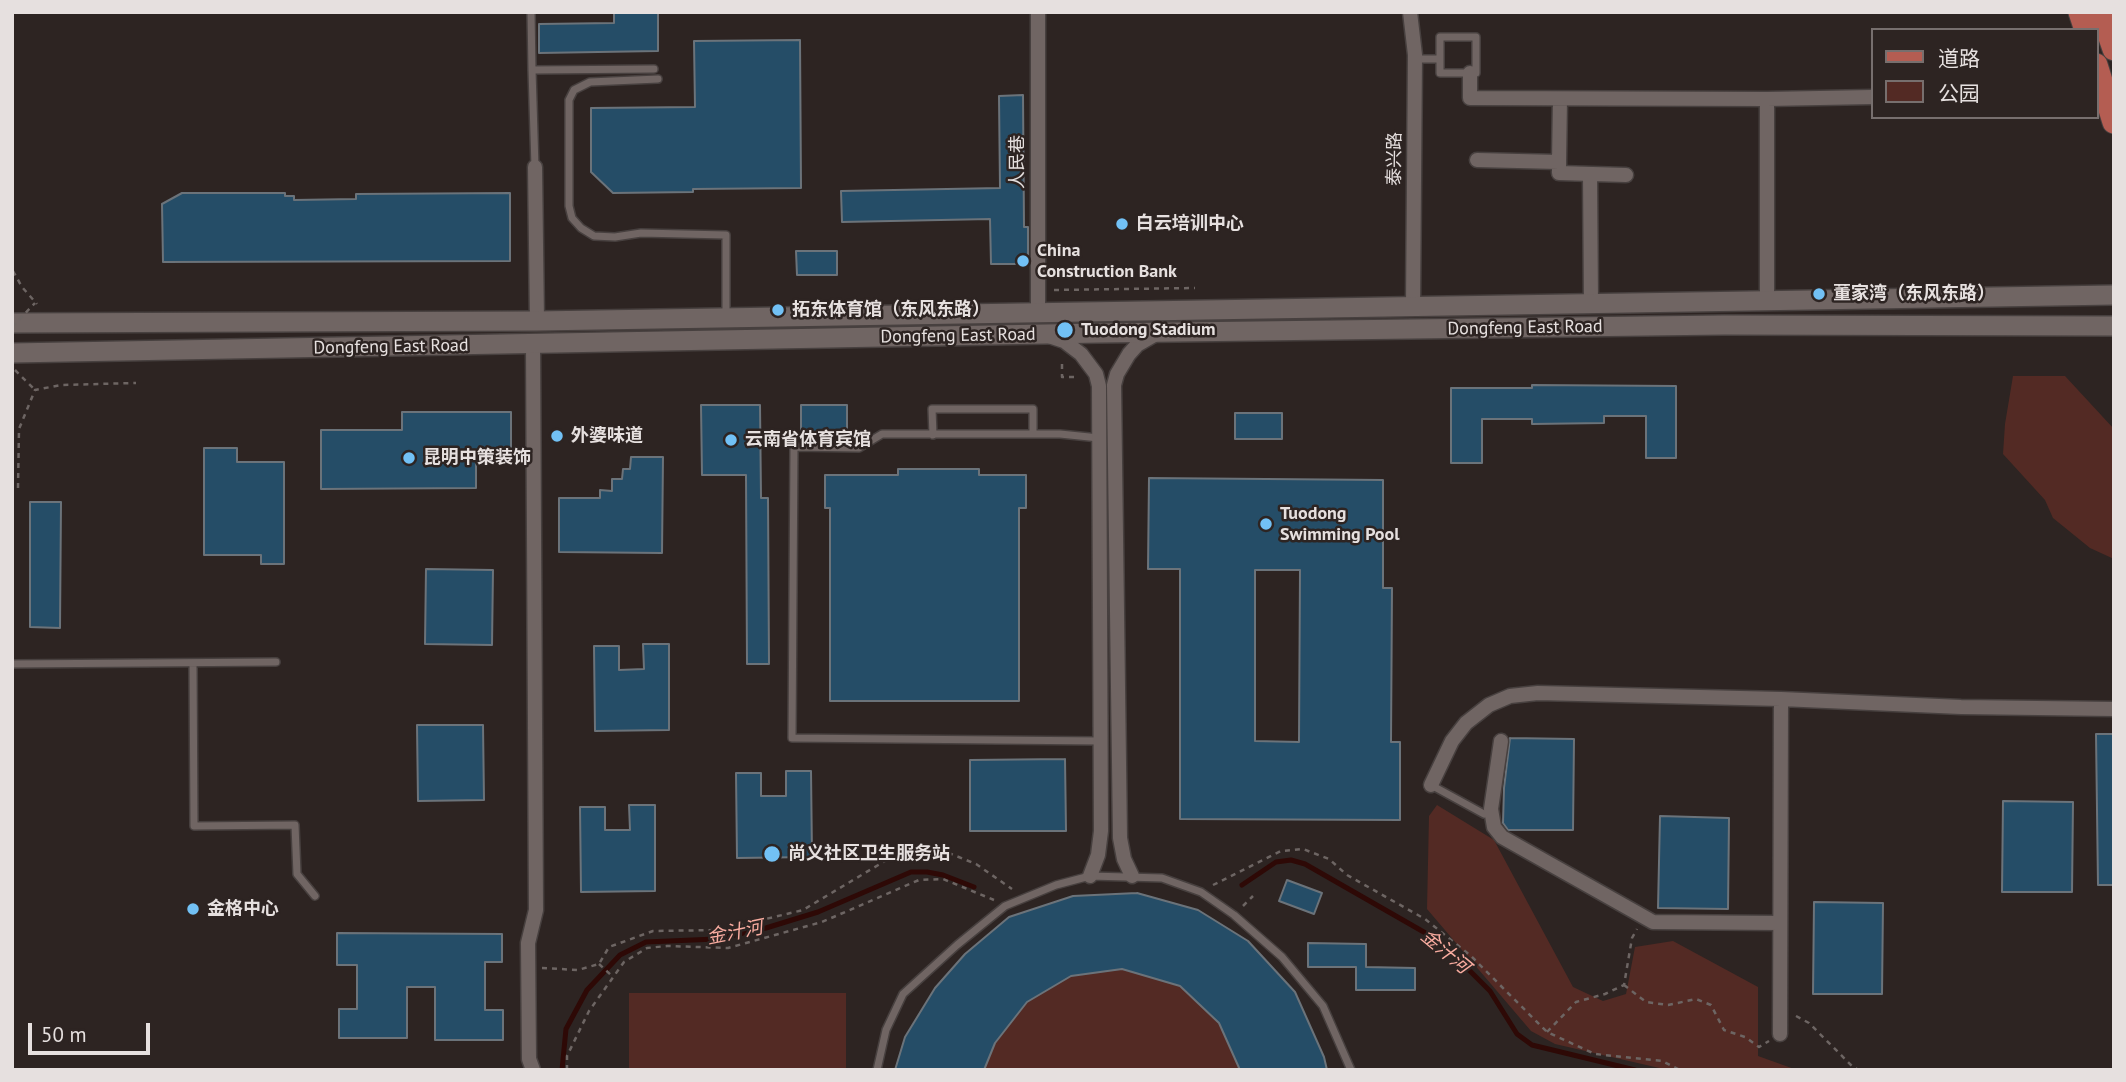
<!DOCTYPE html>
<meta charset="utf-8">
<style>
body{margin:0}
#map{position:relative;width:2126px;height:1082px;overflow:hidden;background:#2d2422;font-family:"PT Sans","Noto Sans SC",sans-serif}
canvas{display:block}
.frame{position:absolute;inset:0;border:14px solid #e6e0df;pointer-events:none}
.legend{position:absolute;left:1871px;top:28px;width:228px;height:91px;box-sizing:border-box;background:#2d2422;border:2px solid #776f6e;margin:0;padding:9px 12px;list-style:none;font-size:21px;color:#e6e0df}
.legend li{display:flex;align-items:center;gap:14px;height:35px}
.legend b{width:35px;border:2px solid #776f6e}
.scale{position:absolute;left:28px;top:1023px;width:122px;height:32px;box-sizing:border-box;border:4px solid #e6e0df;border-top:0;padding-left:9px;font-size:21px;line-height:24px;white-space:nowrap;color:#e6e0df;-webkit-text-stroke:5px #2d2422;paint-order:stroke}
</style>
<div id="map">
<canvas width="2126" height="1082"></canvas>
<div class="frame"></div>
<ul class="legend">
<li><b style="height:9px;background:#b45d52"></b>道路</li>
<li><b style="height:19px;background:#532a24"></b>公园</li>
</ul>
<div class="scale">50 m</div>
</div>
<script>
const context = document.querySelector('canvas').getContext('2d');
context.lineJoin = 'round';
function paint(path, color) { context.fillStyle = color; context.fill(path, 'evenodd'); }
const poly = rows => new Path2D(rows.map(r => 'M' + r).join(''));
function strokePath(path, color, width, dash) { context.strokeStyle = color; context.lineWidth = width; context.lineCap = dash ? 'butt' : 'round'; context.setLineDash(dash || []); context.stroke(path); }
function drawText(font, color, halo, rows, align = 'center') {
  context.font = font + ' "PT Sans","Noto Sans SC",sans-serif'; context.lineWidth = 5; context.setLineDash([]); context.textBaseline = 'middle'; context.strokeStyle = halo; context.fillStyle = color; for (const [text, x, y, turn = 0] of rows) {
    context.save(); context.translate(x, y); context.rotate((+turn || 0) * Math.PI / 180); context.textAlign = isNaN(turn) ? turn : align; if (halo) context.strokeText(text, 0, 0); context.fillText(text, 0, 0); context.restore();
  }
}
paint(poly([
 [2013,376,2065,376,2114,429,2114,559,2090,548,2053,518,2045,500,2003,454,2005,424],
 [1437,805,1494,840,1573,987,1603,1001,1626,994,1635,947,1673,941,1758,987,1758,1056,1797,1070,1668,1070,1555,1044,1531,1031,1427,909,1429,816],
 [1137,893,1198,910,1248,941,1295,992,1327,1070,895,1070,905,1037,935,988,965,954,1009,917],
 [629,993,846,993,846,1070,629,1070]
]), '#532a24');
strokePath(poly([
 [1242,885,1276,862,1291,860,1305,864,1429,935,1451,952,1490,991,1517,1034,1532,1045,1635,1070],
 [562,1070,566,1029,587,990,620,955,646,942,716,939,766,928,818,912,911,872,927,872,943,875,974,887]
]), '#2e0906', 5);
const building = poly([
 [614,12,658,12,658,51,539,53,539,24,614,23,614,12],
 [800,40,801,188,693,189,693,192,613,193,591,172,591,108,695,107,694,41,800,40],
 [1023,95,1024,227,1028,227,1028,264,991,264,990,219,842,222,841,191,1000,188,999,96,1023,95],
 [182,193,285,193,285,196,294,196,294,200,356,199,356,194,510,193,510,261,163,262,162,204,182,193],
 [796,251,837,251,837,275,797,275,796,251],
 [1532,385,1676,386,1676,458,1646,458,1646,416,1604,416,1604,423,1532,424,1532,419,1482,419,1482,463,1451,463,1451,388,1532,388,1532,385],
 [701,405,760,405,761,498,768,498,769,664,747,664,746,475,702,475,701,405],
 [801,405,847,405,847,434,801,435,801,405],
 [402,412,511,412,511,461,476,461,476,488,321,489,321,430,402,430,402,412],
 [1235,413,1282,413,1282,439,1235,439,1235,413],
 [204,448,237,448,237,462,284,462,284,564,261,564,261,555,204,555,204,448],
 [631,457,663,457,662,553,559,552,559,498,600,498,600,490,612,491,612,479,622,479,623,469,630,469,631,457],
 [898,469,979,469,979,475,1026,475,1026,508,1019,508,1019,701,830,701,830,508,825,508,825,475,898,475,898,469],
 [1149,478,1383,480,1383,588,1392,588,1391,742,1400,742,1400,820,1180,819,1180,569,1148,569,1149,478],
 [1255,570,1300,570,1299,742,1255,741,1255,570],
 [30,502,61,502,60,628,30,627,30,502],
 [426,569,493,570,492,645,425,644,426,569],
 [643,644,669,644,669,730,595,731,594,646,619,646,619,670,644,669,643,644],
 [417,725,483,725,484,800,418,801,417,725],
 [2096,734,2114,734,2114,885,2098,885,2096,734],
 [1510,738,1574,739,1573,830,1508,830,1503,823,1504,788,1510,738],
 [1065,759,1066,831,970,831,970,760,1065,759],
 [786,771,811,771,812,857,737,858,736,773,761,773,761,796,786,796,786,771],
 [2003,801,2073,802,2072,892,2002,892,2003,801],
 [629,805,655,805,655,891,581,892,580,807,605,807,605,830,630,830,629,805],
 [1660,816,1729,818,1728,909,1658,908,1660,816],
 [1287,880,1322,893,1314,914,1279,901,1287,880],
 [1137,893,1198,910,1248,941,1295,992,1324,1057,1327,1070,1240,1070,1219,1023,1180,986,1122,969,1071,976,1027,1002,995,1043,984,1070,895,1070,905,1037,935,988,965,954,1009,917,1073,896,1137,893],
 [1814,902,1883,903,1882,994,1813,994,1814,902],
 [337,933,502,934,502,962,485,962,485,1010,503,1010,503,1040,435,1040,435,987,407,987,407,1038,339,1038,339,1009,357,1009,357,965,337,965,337,933],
 [1308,943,1366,944,1366,967,1415,968,1415,990,1356,990,1356,967,1308,967,1308,943]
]);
paint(building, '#254d67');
strokePath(building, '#6b737a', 2);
const service = poly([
 [531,12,532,70],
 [1440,37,1476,37,1476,73,1440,73,1440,37],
 [1415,59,1440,59],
 [658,79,590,82,574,90,569,100,569,206,572,218,581,228,594,236,615,237,641,233,726,235,726,315],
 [535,167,532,70,654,69],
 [933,435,932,409,1033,409,1033,434],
 [1099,438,1060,434,882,434,859,448,794,447,792,738,1100,741],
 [193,663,194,826,295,825,297,874,315,896],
 [12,664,276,662],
 [1431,785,1484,814],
 [877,1070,886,1030,903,994,957,945,1005,906,1056,885,1090,876,1162,878,1201,892,1234,915,1282,957,1323,1006,1351,1070]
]);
const minor = poly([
 [1038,12,1038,312],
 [1410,12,1415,55,1413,306],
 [1470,73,1470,98,1767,99,1767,301],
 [1767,99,1872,97],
 [1477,160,1559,162,1559,173,1626,175],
 [1559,162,1560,99],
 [535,167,537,321],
 [1590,174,1591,304],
 [1049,336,1064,341,1081,354,1096,374,1099,386,1101,831,1098,855,1090,876],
 [533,345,536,910,528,943,529,1059,533,1070],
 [1501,741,1491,809,1494,827,1502,837,1653,922,1780,923],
 [1431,785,1452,741,1466,723,1489,705,1510,696,1538,693,1781,699,1961,707,2114,709],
 [1132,876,1124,859,1120,838,1114,385,1117,374,1129,354,1137,345,1156,334],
 [1780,1034,1781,699]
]);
const secondary = poly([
 [12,323,537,321,2114,295],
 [12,353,1100,333,1724,325,2114,326]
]);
const primary = poly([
 [2080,12,2086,30],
 [2101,12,2114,49],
 [2096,65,2114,122]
]);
strokePath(service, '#47403f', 10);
strokePath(minor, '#47403f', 17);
strokePath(secondary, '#47403f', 22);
strokePath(primary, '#47403f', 25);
strokePath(poly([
 [13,271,22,287,37,304],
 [1054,290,1195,288],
 [1062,364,1062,377,1075,377],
 [15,370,35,390],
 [18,488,19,429,35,390,61,385,136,383],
 [1213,885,1281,851,1303,849,1329,859,1347,875,1425,919,1471,956,1547,1032,1595,1054,1662,1061,1680,1070],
 [1243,906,1253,896],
 [599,964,612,976],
 [542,968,578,970,599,964,609,947,653,931,720,930,803,910,905,849,934,847,976,864,1012,889],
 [1624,985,1646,1002,1668,1005,1696,999,1711,1005,1724,1030,1745,1037,1759,1047,1769,1041],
 [1796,1016,1809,1023,1853,1067,1859,1070],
 [1547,1032,1576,1002,1605,994,1624,985,1632,938,1637,929],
 [567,1070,567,1056,589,1011,624,962,647,948,667,946,728,948,822,922,919,880,943,879,994,900]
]), '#6d6563', 2.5, [5, 5]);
strokePath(service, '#706563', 7);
strokePath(minor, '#706563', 14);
strokePath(secondary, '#706563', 19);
strokePath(primary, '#b45d52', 23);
strokePath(poly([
 [12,327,35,303]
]), '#6d6563', 2.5, [5, 5]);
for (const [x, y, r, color] of [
 [1122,224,7,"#72c1f5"],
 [1023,261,7,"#72c1f5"],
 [1819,294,7,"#72c1f5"],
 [778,310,7,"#72c1f5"],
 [1065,330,9,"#72c1f5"],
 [557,436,7,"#72c1f5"],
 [731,440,7,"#72c1f5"],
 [409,458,7,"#72c1f5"],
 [1266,524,7,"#72c1f5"],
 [772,854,9,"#72c1f5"],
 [193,909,7,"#72c1f5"]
]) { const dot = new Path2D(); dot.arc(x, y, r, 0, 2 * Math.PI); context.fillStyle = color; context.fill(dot); strokePath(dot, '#2d2422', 2.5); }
drawText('18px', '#e6e0df', '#2d2422', [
 ["泰兴路",1395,159,-89],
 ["人民巷",1018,162,-90],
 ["Dongfeng East Road",1525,328,-1],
 ["Dongfeng East Road",958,336,-1],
 ["Dongfeng East Road",391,347,-1]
]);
drawText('bold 18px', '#e6e0df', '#2d2422', [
 ["白云培训中心",1136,224],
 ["China",1037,251],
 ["Construction Bank",1037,272],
 ["董家湾（东风东路）",1833,294],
 ["拓东体育馆（东风东路）",792,310],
 ["Tuodong Stadium",1081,330],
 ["外婆味道",571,436],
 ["云南省体育宾馆",745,440],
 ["昆明中策装饰",423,458],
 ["Tuodong",1280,514],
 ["Swimming Pool",1280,535],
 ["尚义社区卫生服务站",788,854],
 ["金格中心",207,909]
], 'left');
drawText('italic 19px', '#f9aca0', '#2d2422', [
 ["金汁河",735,933,-11],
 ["金汁河",1445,952,40]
]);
</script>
